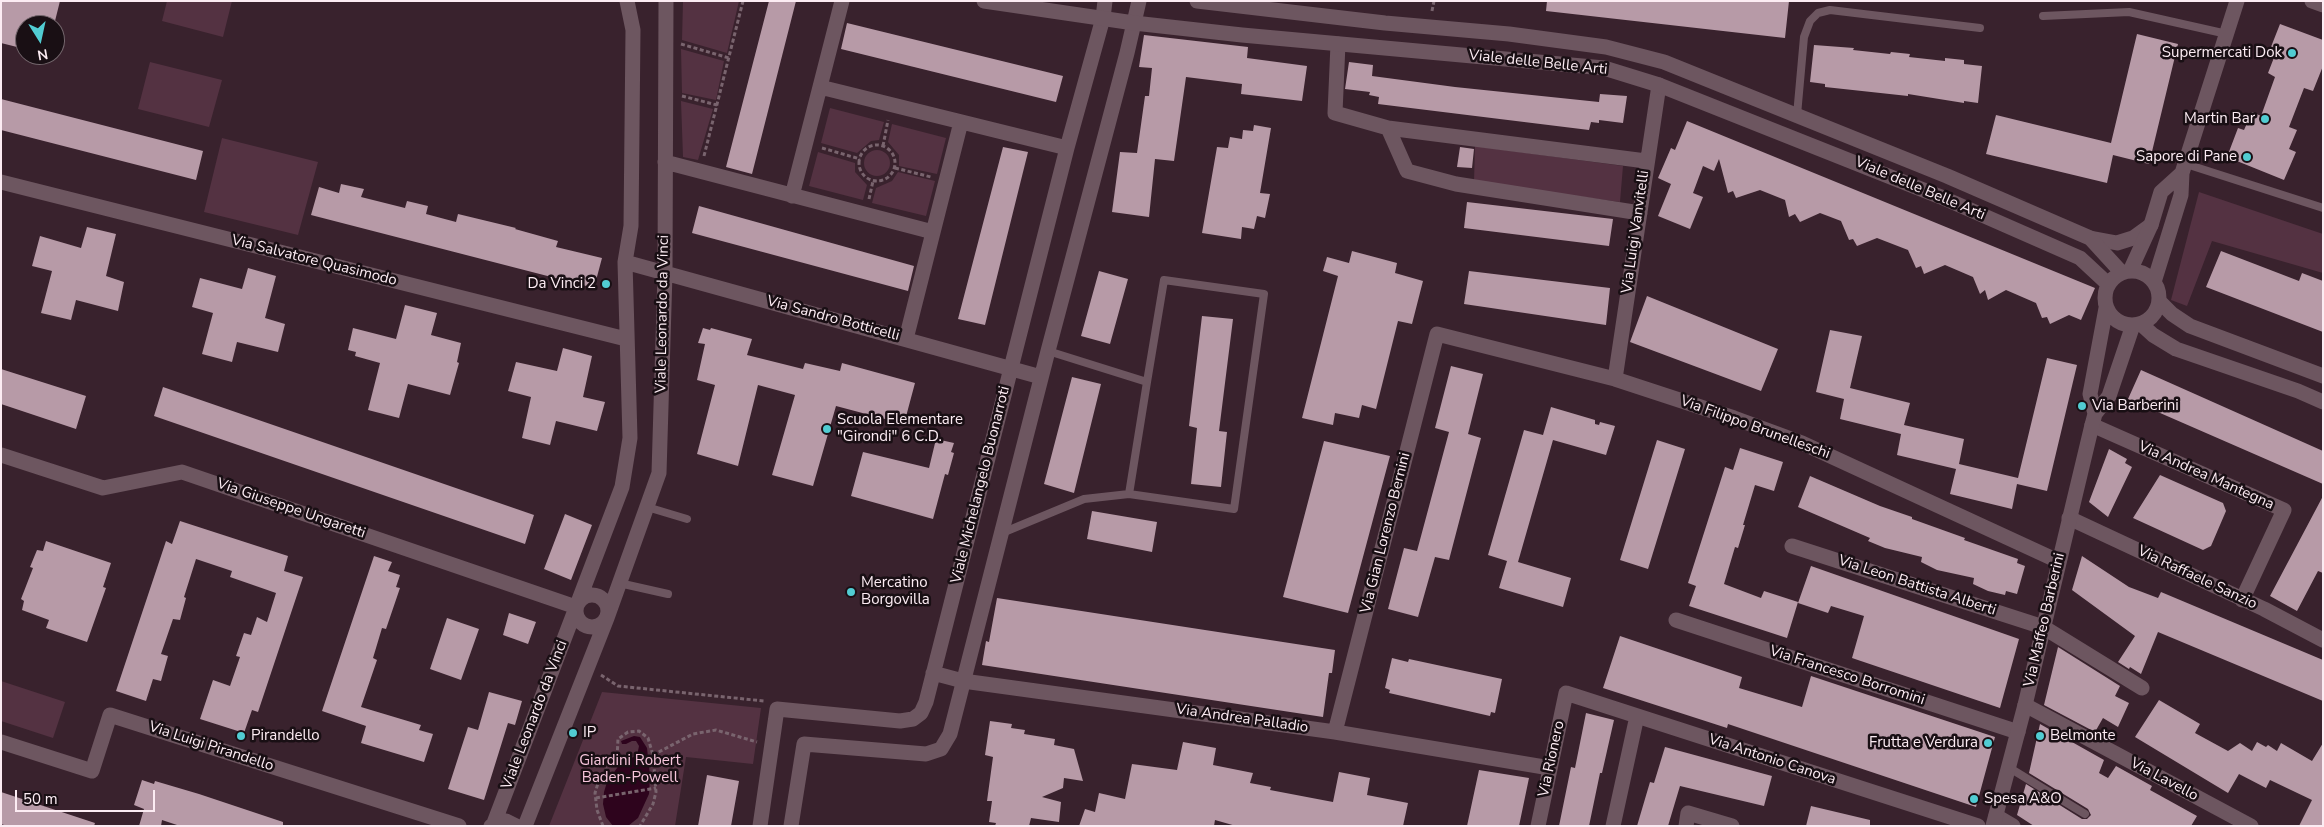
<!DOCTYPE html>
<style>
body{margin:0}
#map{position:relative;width:2324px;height:827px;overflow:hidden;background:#39222d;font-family:"Nunito Sans",sans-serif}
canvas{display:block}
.frame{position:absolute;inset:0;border:2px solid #fcecf3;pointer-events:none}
.north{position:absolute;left:15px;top:15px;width:50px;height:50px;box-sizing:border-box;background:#190f14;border:1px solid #74676d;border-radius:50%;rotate:170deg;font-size:14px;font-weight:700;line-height:20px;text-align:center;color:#fcecf3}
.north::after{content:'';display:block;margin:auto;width:18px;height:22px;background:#51ccd2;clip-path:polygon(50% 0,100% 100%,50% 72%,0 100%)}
.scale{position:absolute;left:15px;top:790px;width:140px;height:22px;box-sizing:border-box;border:2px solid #fcecf3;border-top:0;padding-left:6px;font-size:15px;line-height:18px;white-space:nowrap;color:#fcecf3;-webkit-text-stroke:4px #190f14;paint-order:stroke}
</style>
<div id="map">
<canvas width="2324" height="827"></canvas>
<div class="frame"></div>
<div class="north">N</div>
<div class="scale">50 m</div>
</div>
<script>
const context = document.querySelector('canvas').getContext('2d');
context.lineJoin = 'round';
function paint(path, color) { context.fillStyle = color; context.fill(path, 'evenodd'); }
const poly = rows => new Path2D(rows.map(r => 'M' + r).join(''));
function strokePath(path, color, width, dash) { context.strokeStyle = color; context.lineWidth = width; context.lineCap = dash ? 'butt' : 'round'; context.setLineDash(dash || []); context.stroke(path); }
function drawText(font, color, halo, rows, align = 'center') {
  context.font = font + ' "Nunito Sans",sans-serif'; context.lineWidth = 5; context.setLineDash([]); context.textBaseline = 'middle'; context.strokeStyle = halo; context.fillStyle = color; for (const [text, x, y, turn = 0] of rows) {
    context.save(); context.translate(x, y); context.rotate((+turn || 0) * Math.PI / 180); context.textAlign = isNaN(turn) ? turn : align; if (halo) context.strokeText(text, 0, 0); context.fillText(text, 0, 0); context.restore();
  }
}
paint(poly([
 [167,1,232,1,223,37,162,21],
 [683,1,739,1,727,53,682,40],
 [681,49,724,61,716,100,682,93],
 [150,62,222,80,209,127,138,109],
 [681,101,713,109,698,160,683,157],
 [830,108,884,122,879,140,871,141,857,153,821,143],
 [892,124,946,138,937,174,899,166,899,155,888,142],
 [222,138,318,162,298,235,204,212],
 [1475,146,1623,166,1620,202,1474,182],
 '864 163a13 13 0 1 1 26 0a13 13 0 1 1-26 0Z',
 [818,152,855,163,855,172,867,185,863,200,809,186],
 [898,172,935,181,926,216,872,203,876,188,892,181],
 [2199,192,2323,234,2323,273,2212,241,2187,306,2171,300],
 [1,681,65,702,53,738,1,721],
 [602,692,761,708,753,764,686,757,675,826,549,826]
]), '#543242');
paint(poly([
 [634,736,640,737,647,748,650,776,649,794,638,818,628,826,613,826,606,817,603,804,604,792,607,782,622,761,637,756,639,746,636,741,632,741,626,744,622,744,621,741]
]), '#2e041d');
paint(poly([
 [1,1,60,1,54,25,25,25,25,49,1,43],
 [769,1,796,1,752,174,726,167],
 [1547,1,1789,1,1785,38,1546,11],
 [847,23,1063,76,1056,102,841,49],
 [2280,24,2323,40,2323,66,2313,91,2304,88,2289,127,2297,130,2289,149,2296,152,2284,180,2227,157,2238,128,2244,130,2252,112,2261,116,2275,77,2268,73,2275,55,2269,52],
 [2137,34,2178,44,2149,164,2113,155,2107,183,1986,154,1996,115,2111,143],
 [1144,35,1248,47,1247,58,1307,66,1302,101,1241,94,1242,84,1186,77,1174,161,1155,159,1149,217,1112,212,1120,152,1137,153,1145,96,1149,96,1152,68,1139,67],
 [1814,45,1854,48,1853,50,1890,54,1891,52,1910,54,1909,57,1945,61,1945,58,1964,60,1964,64,1982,66,1978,103,1964,101,1964,103,1908,94,1908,96,1825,87,1825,84,1810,82],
 [1349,62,1373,65,1372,76,1455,87,1599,102,1600,94,1627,96,1623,123,1599,120,1599,123,1591,122,1589,130,1378,104,1379,97,1369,95,1370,92,1345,89],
 [1,99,203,151,196,180,1,130],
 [1687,121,2095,288,2081,320,2069,315,2050,324,2047,317,2042,318,2036,303,2006,290,1988,300,1985,290,1980,294,1973,277,1945,265,1924,274,1921,266,1916,268,1908,250,1877,238,1857,246,1853,239,1849,240,1841,221,1820,213,1800,222,1795,214,1789,217,1785,200,1760,190,1736,198,1733,191,1728,193,1719,159,1714,171,1703,166,1693,193,1703,197,1690,229,1658,216,1671,184,1658,178,1671,148,1675,150],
 [1254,125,1271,128,1260,193,1270,194,1265,218,1257,216,1254,229,1242,227,1241,239,1202,233,1217,147,1228,148,1230,137,1242,139,1243,130,1253,131],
 [1003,147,1028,152,985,325,958,319],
 [1460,147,1474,149,1472,168,1457,167],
 [341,184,364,189,361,197,405,208,407,201,428,206,426,214,456,222,458,214,516,228,515,229,558,241,556,247,602,258,594,288,311,215,319,187,339,193],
 [1467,202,1613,219,1609,246,1464,228],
 [699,206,914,266,908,291,692,233],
 [87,227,116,234,106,276,124,282,118,311,76,300,71,320,41,313,52,271,32,266,40,236,81,248],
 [1352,251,1397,263,1395,273,1423,281,1412,324,1398,321,1376,409,1362,405,1359,418,1335,413,1333,425,1302,418,1338,276,1323,271,1327,257,1349,263],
 [2221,251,2299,281,2302,273,2323,281,2323,332,2206,287],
 [248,268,276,276,265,318,285,324,278,352,237,342,232,362,202,354,213,313,192,307,200,278,242,289],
 [1099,271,1128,279,1110,344,1081,336],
 [1469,271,1610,288,1606,325,1464,304],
 [1647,296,1778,349,1761,391,1630,342],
 [405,305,437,313,431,335,461,343,457,362,459,363,450,395,408,384,399,418,368,410,380,363,355,356,356,352,348,350,353,328,396,339],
 [1202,316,1233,319,1219,431,1227,432,1221,487,1191,484,1197,428,1189,426],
 [703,328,710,330,711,328,752,339,747,355,803,369,805,363,840,371,842,363,915,383,904,424,836,406,813,486,772,475,795,395,758,385,738,466,697,454,715,385,697,380,705,344,698,343],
 [1830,330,1862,336,1850,388,1910,403,1904,425,1964,439,1959,464,2018,478,2047,358,2077,365,2047,491,2017,484,2012,509,1950,494,1956,469,1897,455,1901,434,1840,419,1844,399,1816,392],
 [563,348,592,356,583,397,605,402,597,431,556,421,550,445,522,438,531,397,508,391,516,362,557,371],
 [1451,366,1483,374,1468,434,1481,438,1449,560,1435,557,1418,617,1388,609,1404,548,1417,551,1449,432,1435,428],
 [1,369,86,396,76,429,1,404],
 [2141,370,2323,451,2323,484,2128,399],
 [1072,377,1101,384,1074,493,1044,484],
 [163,387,534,515,525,544,154,416],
 [1551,407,1595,420,1595,424,1599,425,1600,422,1615,426,1606,455,1553,440,1518,562,1571,578,1563,607,1499,588,1507,561,1488,555,1524,430,1543,435],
 [936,439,954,443,951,452,954,453,948,475,945,474,933,519,851,496,863,452,929,468],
 [1657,440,1685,449,1648,569,1620,560],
 [1324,441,1390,456,1348,613,1283,597],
 [1740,448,1783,462,1774,491,1755,485,1743,525,1745,525,1738,548,1735,547,1724,584,1761,598,1764,591,1798,602,1787,638,1689,606,1696,586,1688,583,1725,467,1733,470],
 [2109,449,2127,459,2125,463,2132,467,2108,517,2089,502],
 [2160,475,2223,503,2226,511,2211,546,2203,550,2133,518],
 [1810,476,1880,506,1912,517,1912,519,1965,538,1964,540,2018,559,2017,563,2025,566,2017,594,2006,591,2005,595,1988,591,1973,584,1974,578,1937,570,1921,562,1922,557,1885,548,1868,541,1870,538,1798,507],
 [2323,496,2323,573,2318,571,2297,611,2270,596],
 [1092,511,1157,522,1152,552,1087,539],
 [565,514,592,525,571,580,544,569],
 [180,521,288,556,284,571,303,577,258,712,252,710,244,733,200,719,213,680,230,686,240,657,236,656,244,633,251,635,257,617,267,622,276,593,230,577,232,571,196,559,184,597,186,598,180,620,173,619,161,654,168,656,161,681,153,679,146,701,116,691,166,541,172,544],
 [46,541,111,563,103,587,106,588,87,642,46,628,49,620,22,610,24,601,21,599,33,568,30,567,37,550,43,551],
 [374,556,392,562,388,571,400,575,396,587,400,588,386,629,382,628,373,658,377,660,361,707,421,725,419,730,433,734,424,762,361,743,366,726,322,711],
 [2082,556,2129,587,2158,598,2161,592,2323,660,2323,701,2158,632,2141,674,2130,667,2129,669,2118,662,2135,636,2072,590],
 [1811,566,2019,639,2000,708,1852,658,1864,616,1831,606,1828,613,1798,603],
 [997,598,1335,650,1332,673,1329,673,1323,717,982,665,986,641,989,642],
 [509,613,536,622,528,644,503,635],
 [447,618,479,629,461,680,430,669],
 [1620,636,1742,677,1739,688,1802,707,1811,676,1995,737,1976,807,1728,724,1727,728,1603,688],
 [2058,647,2120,686,2115,696,2129,703,2118,727,2103,718,2095,732,2044,705],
 [1392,658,1408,662,1409,659,1502,679,1495,713,1491,712,1490,716,1389,693,1390,690,1385,688],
 [489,692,522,701,515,725,508,723,484,800,448,789,468,727,478,730],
 [2159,700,2200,724,2195,733,2228,751,2240,743,2252,751,2257,742,2266,747,2268,745,2277,751,2281,743,2312,761,2323,743,2323,826,2299,826,2312,800,2270,780,2266,788,2239,774,2228,793,2135,737],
 [1586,713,1614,720,1602,773,1600,773,1589,826,1559,826,1571,767,1575,768],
 [990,721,1012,724,1011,728,1025,730,1024,734,1055,739,1054,745,1074,749,1083,781,1064,778,1063,788,1042,797,1061,802,1059,822,1031,818,1029,826,995,826,996,823,989,822,992,801,987,801,993,757,985,755],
 [2040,724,2104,760,2099,773,2108,778,2116,766,2152,786,2150,790,2197,816,2191,826,2034,826,2017,815,2026,784,2082,819,2087,819,2091,815,2088,809,2029,773],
 [1183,742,1216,748,1213,765,1253,773,1250,783,1271,787,1270,790,1333,802,1339,772,1370,778,1367,795,1408,803,1403,826,1236,826,1215,820,1214,826,1079,826,1085,809,1095,812,1099,793,1125,799,1132,764,1177,770],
 [1665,747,1772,776,1764,806,1680,786,1668,826,1637,826,1650,782,1654,783],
 [1479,770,1529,778,1519,826,1467,826],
 [707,775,739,781,731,826,698,826],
 [142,780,154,784,155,781,199,794,283,822,283,826,180,826,162,820,161,826,139,826,144,809,134,805],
 [1,792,95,823,94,826,7,826,1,824],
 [1811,806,1870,820,1870,826,1806,826]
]), '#b79aa7');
strokePath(poly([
 [1432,11,1434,1],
 [681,44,729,58],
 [682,96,717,105],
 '859 163a18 18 0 1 1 36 0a18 18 0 1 1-36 0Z',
 [883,146,888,120],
 [822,148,860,159],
 [704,156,743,1],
 [895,168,931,177],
 [869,199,873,181],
 [601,675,618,686,764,701],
 [653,755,693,734,716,730,757,742],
 [596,798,656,788],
 [603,826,597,810,595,793,599,780,603,773,617,759,618,739,628,732,639,731,648,738,653,755,656,792,653,804,640,826]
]), '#79646e', 3, [4, 2.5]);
strokePath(poly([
 [2043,16,2129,12,2227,34],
 [1797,115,1804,37,1810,21,1818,13,1830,10,1980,28],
 [2186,164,2323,208],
 [1129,494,1147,382],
 [647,507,687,519],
 [1002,533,1084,499,1129,494,1234,509,1264,294,1164,280,1147,382,1048,351],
 [619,583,668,594],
 [2008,767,2085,814]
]), '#6d5660', 8);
strokePath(poly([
 [2312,1,2323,5],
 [1338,44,1335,113,1388,128,1407,171,1456,184,1640,213],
 [820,87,1067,148],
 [1388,128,1646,161],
 [665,162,933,232],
 [1,182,626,339],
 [792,196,842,1],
 [2090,238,2117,243,2133,238,2151,225],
 [625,262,1041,377],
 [906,339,961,122],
 [1615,379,1659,85],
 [2092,425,2284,510,2242,600],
 [1,455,103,488,182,472,576,607],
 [2069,518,2264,609,2323,640],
 [1792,546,2043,627,2142,688],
 '576 611a16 16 0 1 1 32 0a16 16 0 1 1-32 0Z',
 [1676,620,2018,732],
 [933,673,963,681,1335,732,1550,768],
 [2025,705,2251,826],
 [1335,732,1437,334,1615,379,1734,418,1802,443,2058,561],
 [1,742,92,771,110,715,459,826],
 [1996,816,2013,826],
 [494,823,622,487,630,438,625,262,631,226,633,30,627,1],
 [491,826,506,821,516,826],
 [525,826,607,618,659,473,665,273,666,1],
 [760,826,777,709,900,721,913,719,921,713,926,702,1067,148,1103,18,1105,1],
 [791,826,804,744,926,754,941,749,950,734,1048,351,1127,53,1139,1],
 [1538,826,1566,693,1978,826],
 [1613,826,1637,716],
 [1686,826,1688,813,1732,826]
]), '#6d5660', 15);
strokePath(poly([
 [984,1,1134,23,1242,35,1604,68,1659,85,1941,197,2080,258,2108,284],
 [1197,1,1385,23,1509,34,1606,47,1664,62,1947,176,2090,238,2122,273],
 '2105 298a27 27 0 1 1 54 0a27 27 0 1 1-54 0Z',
 [2130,271,2151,225,2161,192,2182,173],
 [2154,282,2181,195,2182,173,2237,1],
 [2159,301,2172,314,2190,326,2323,376],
 [2141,324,2153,335,2176,349,2298,391,2323,402],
 [2095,414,2090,394,2106,308],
 [1993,826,2025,705,2092,425,2095,414,2109,396,2133,325]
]), '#6d5660', 15);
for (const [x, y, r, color] of [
 [2292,53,5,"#51ccd2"],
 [2265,119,5,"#51ccd2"],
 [2247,157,5,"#51ccd2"],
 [606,284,5,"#51ccd2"],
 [2082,406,5,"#51ccd2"],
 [827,429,5,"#51ccd2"],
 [851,592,5,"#51ccd2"],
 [573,733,5,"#51ccd2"],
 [241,736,5,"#51ccd2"],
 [2040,736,5,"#51ccd2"],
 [1988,743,5,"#51ccd2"],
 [1974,799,5,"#51ccd2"]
]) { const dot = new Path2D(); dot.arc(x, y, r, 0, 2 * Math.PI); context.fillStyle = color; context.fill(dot); strokePath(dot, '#190f14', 2); }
drawText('15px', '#fcecf3', '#190f14', [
 ["Supermercati Dok",2282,53,"right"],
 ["Martin Bar",2255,119,"right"],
 ["Sapore di Pane",2237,157,"right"],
 ["Da Vinci 2",596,284,"right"],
 ["Via Barberini",2092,406],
 ["Scuola Elementare",837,420],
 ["\"Girondi\" 6 C.D.",837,437],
 ["Mercatino",861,583],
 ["Borgovilla",861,600],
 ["IP",583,733],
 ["Pirandello",251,736],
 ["Belmonte",2050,736],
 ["Frutta e Verdura",1978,743,"right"],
 ["Spesa A&O",1984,799]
], 'left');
drawText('15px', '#fcecf3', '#190f14', [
 ["Viale delle Belle Arti",1538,63,6],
 ["Viale delle Belle Arti",1920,189,23],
 ["Via Luigi Vanvitelli",1636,232,-82],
 ["Via Salvatore Quasimodo",314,261,14],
 ["Viale Leonardo da Vinci",663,314,-89],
 ["Via Sandro Botticelli",833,319,15],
 ["Via Filippo Brunelleschi",1755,428,20],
 ["Via Andrea Mantegna",2206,476,24],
 ["Viale Michelangelo Buonarroti",981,485,-76],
 ["Via Giuseppe Ungaretti",291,509,19],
 ["Via Gian Lorenzo Bernini",1386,533,-76],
 ["Via Raffaele Sanzio",2197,578,25],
 ["Via Leon Battista Alberti",1917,586,18],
 ["Via Maffeo Barberini",2045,620,-77],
 ["Via Francesco Borromini",1847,676,18],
 ["Viale Leonardo da Vinci",535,715,-69],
 ["Via Andrea Palladio",1242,719,8],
 ["Via Luigi Pirandello",211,747,18],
 ["Via Rionero",1552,759,-78],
 ["Via Antonio Canova",1772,760,18],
 ["Via Lavello",2164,780,28]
]);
drawText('15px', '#f7c6dc', '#190f14', [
 ["Giardini Robert",630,761],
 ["Baden-Powell",630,778]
]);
</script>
